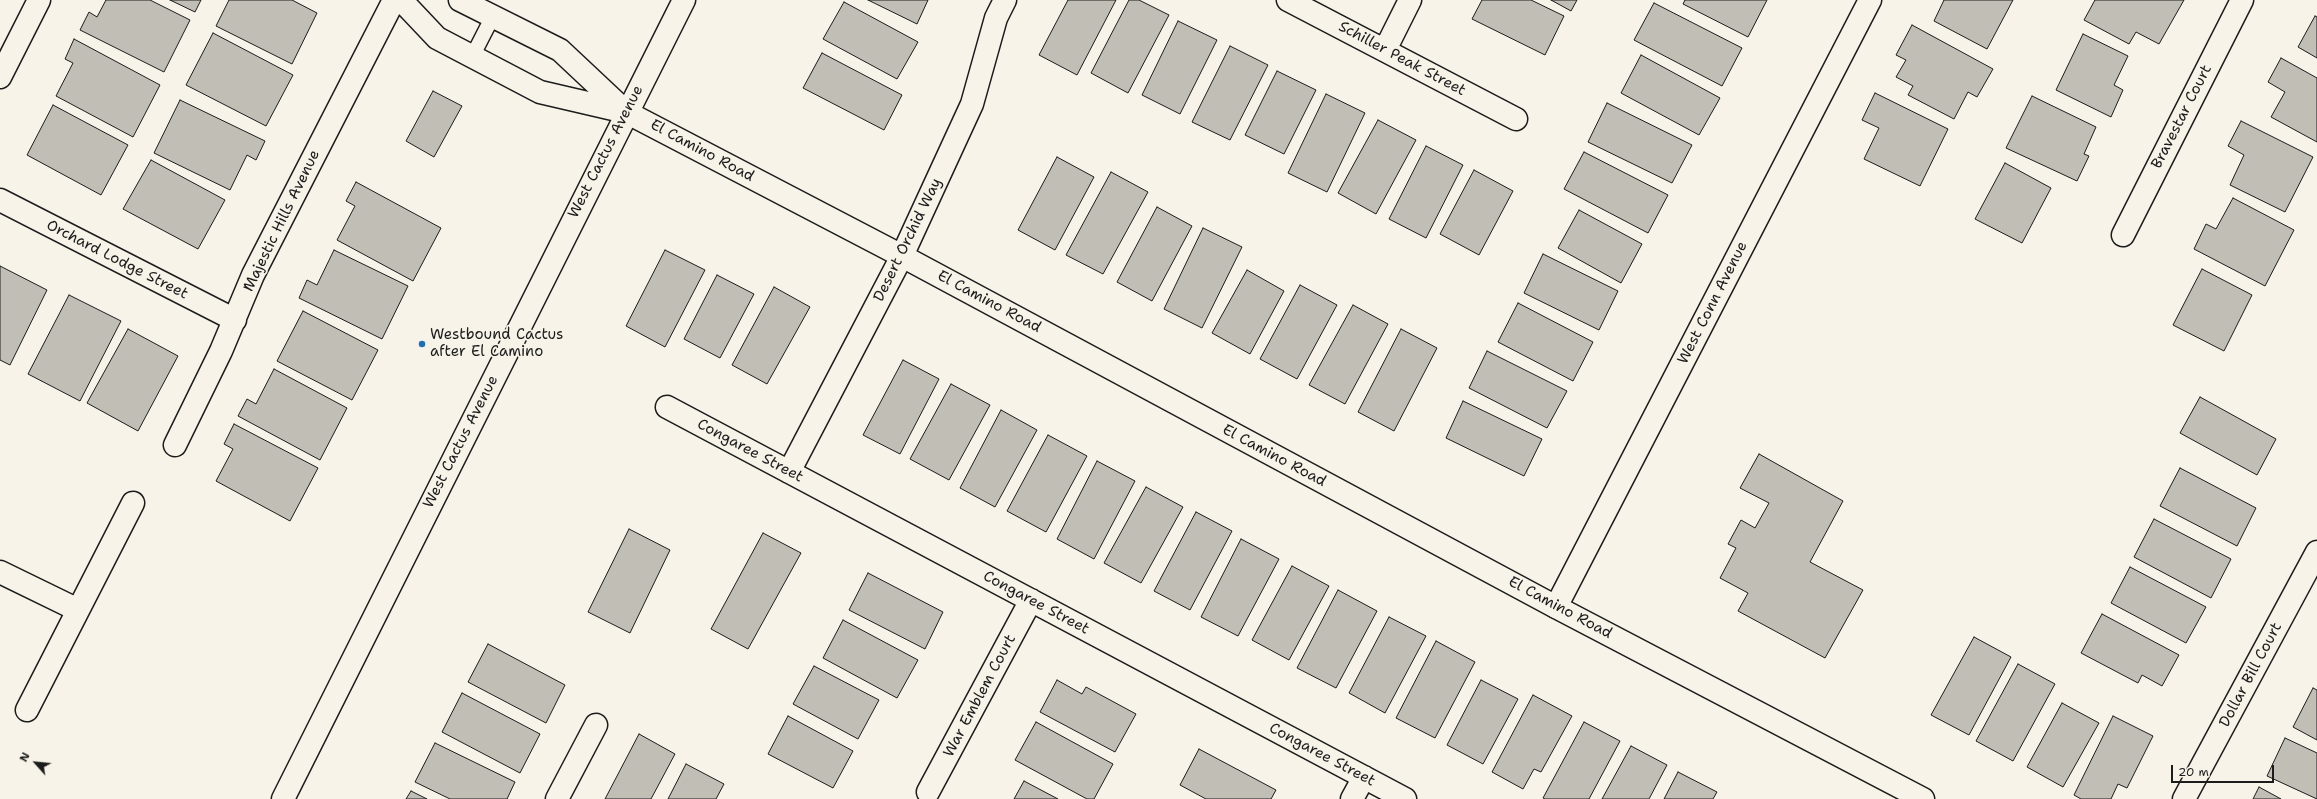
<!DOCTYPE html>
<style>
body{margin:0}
#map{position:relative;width:2317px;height:799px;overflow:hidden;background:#f7f3e8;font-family:"Shantell Sans",sans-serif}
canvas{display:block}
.north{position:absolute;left:16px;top:743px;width:40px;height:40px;-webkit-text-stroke:3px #f7f3e8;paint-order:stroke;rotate:297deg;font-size:11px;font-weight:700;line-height:16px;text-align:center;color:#1c1c1c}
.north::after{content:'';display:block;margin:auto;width:14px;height:18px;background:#1c1c1c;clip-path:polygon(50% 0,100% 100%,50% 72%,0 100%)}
.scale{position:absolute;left:2171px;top:765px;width:103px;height:18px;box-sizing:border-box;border:2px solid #1c1c1c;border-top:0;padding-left:5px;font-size:12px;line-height:14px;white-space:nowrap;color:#1c1c1c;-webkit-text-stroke:3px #f7f3e8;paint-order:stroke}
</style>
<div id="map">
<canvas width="2317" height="799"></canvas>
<div class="north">N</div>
<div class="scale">20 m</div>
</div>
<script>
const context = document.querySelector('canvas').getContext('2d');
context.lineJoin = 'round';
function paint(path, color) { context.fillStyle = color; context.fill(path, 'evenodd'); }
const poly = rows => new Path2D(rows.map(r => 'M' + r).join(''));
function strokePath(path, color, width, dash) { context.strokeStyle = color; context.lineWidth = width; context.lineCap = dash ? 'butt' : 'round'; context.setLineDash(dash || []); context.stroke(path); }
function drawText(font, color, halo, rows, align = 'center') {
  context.font = font + ' "Shantell Sans",sans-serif'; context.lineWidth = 3.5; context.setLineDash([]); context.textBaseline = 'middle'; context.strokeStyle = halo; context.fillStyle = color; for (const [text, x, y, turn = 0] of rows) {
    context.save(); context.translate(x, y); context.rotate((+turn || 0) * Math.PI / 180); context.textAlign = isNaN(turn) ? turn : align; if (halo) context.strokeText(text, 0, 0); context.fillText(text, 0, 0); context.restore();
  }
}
const building = poly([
 [106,0,150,0,190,20,164,72,80,30,89,12,97,17,106,0],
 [170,0,201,0,195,12,170,0],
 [229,0,292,0,317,13,292,64,216,26,229,0],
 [868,0,928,0,917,24,868,0],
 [1068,0,1116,0,1077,75,1039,55,1068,0],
 [1129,0,1139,0,1169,15,1128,93,1091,73,1129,0],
 [1482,0,1531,0,1564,16,1545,55,1472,19,1482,0],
 [1551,0,1577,0,1571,11,1551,0],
 [1685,0,1767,0,1748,37,1683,4,1685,0],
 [1944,0,2013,0,1987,49,1934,21,1944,0],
 [2095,0,2184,0,2159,44,2136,32,2129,44,2084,20,2095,0],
 [844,2,918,42,897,79,823,39,844,2],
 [1654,3,1742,48,1722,86,1634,40,1654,3],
 [2315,16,2317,17,2317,58,2298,47,2315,16],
 [1178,21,1217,40,1180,114,1142,95,1178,21],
 [1912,25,1993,69,1977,97,1968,92,1954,119,1908,95,1913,86,1896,77,1906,60,1896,55,1912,25],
 [213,33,293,75,266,126,186,85,213,33],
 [2083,34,2128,56,2114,85,2123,90,2111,117,2056,90,2083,34],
 [74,39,160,85,133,137,56,96,73,63,65,59,74,39],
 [1230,46,1268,65,1230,140,1192,122,1230,46],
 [822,53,902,95,884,130,803,88,822,53],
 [1641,55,1720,98,1699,135,1621,93,1641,55],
 [2281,58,2317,78,2317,142,2271,117,2285,92,2268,82,2281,58],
 [1277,71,1316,90,1284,154,1245,135,1277,71],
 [433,91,462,106,434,157,406,141,433,91],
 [1875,93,1948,129,1920,186,1864,159,1879,128,1862,120,1875,93],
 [1326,94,1365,113,1327,192,1288,173,1326,94],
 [2032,96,2096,127,2084,154,2089,156,2077,181,2006,148,2032,96],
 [180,100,265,141,256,160,247,155,230,190,154,153,180,100],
 [1607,103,1692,145,1672,183,1588,142,1607,103],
 [53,105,128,145,101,195,27,155,53,105],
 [1378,120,1416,140,1376,214,1338,193,1378,120],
 [2241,121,2313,157,2285,212,2230,185,2244,155,2228,146,2241,121],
 [1426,146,1463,165,1426,238,1389,219,1426,146],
 [1584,152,1668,195,1648,233,1564,189,1584,152],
 [1057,157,1094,177,1055,250,1018,230,1057,157],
 [151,160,225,200,198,249,123,209,151,160],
 [2005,163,2051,188,2022,243,1975,219,2005,163],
 [1474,170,1513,191,1479,255,1440,234,1474,170],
 [1111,172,1148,192,1103,274,1066,255,1111,172],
 [356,182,441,228,413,281,337,240,355,206,346,201,356,182],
 [2233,198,2294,230,2265,286,2194,249,2206,224,2216,229,2233,198],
 [1157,207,1192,226,1152,301,1117,282,1157,207],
 [1579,210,1642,244,1621,283,1558,248,1579,210],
 [1203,228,1242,247,1202,328,1164,309,1203,228],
 [334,250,408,286,382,339,299,298,307,280,317,285,334,250],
 [665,250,705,270,665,347,626,326,665,250],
 [1543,254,1618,291,1599,330,1524,293,1543,254],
 [0,266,47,290,10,365,0,360,0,266],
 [2202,269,2252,295,2224,351,2173,325,2202,269],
 [1247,270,1284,291,1250,354,1212,333,1247,270],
 [717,275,754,294,720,358,684,339,717,275],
 [1300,285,1337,305,1297,379,1260,359,1300,285],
 [774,287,810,307,767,384,732,365,774,287],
 [69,295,121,321,80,401,28,374,69,295],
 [1518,303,1593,342,1573,381,1498,342,1518,303],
 [1353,305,1388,324,1345,404,1309,385,1353,305],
 [303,311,378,350,352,400,277,361,303,311],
 [128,329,178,356,138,431,87,403,128,329],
 [1401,329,1437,348,1394,431,1358,412,1401,329],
 [1487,351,1567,391,1547,428,1469,388,1487,351],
 [903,360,939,379,900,454,863,435,903,360],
 [274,369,347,408,320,460,238,416,247,399,256,404,274,369],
 [951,384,990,405,949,480,910,459,951,384],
 [2200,397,2276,439,2257,475,2180,433,2200,397],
 [1463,401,1542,439,1524,476,1446,438,1463,401],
 [1001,410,1037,430,995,507,960,488,1001,410],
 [234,424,318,468,290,521,216,481,233,449,224,444,234,424],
 [1048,435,1087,456,1046,532,1007,511,1048,435],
 [1759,454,1843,501,1810,562,1863,590,1825,658,1738,611,1748,593,1720,578,1736,548,1728,544,1741,520,1755,528,1769,503,1740,488,1759,454],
 [1097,461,1135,481,1094,559,1057,539,1097,461],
 [2180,468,2256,508,2237,546,2160,506,2180,468],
 [1146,487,1183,507,1141,583,1104,563,1146,487],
 [1196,512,1232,531,1190,610,1154,591,1196,512],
 [2154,519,2231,559,2211,598,2134,557,2154,519],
 [629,529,670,550,630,633,588,612,629,529],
 [763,533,801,553,748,649,711,629,763,533],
 [1241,539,1279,559,1238,636,1201,617,1241,539],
 [1292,566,1329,586,1289,660,1252,640,1292,566],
 [2130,567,2206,607,2186,643,2111,603,2130,567],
 [868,573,943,612,925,649,849,610,868,573],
 [1338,590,1377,611,1336,688,1297,668,1338,590],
 [2102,614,2179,655,2162,686,2142,675,2138,683,2081,653,2102,614],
 [1389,617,1426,636,1385,713,1349,693,1389,617],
 [843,620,918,660,897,698,823,658,843,620],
 [1974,637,2011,657,1969,735,1931,715,1974,637],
 [1436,641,1475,662,1435,738,1396,718,1436,641],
 [488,644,565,685,546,723,468,682,488,644],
 [2018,664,2055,684,2013,761,1976,741,2018,664],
 [814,666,879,700,858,739,793,704,814,666],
 [1057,680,1082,694,1086,687,1136,714,1115,752,1040,712,1057,680],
 [1481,680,1518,699,1483,764,1447,745,1481,680],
 [2313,688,2317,690,2317,740,2293,727,2313,688],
 [462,693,540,734,520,773,442,732,462,693],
 [1533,695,1572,716,1541,772,1534,769,1523,789,1492,772,1533,695],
 [2062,703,2099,723,2063,787,2027,767,2062,703],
 [788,716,853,751,833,788,768,754,788,716],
 [2113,716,2153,736,2127,788,2118,784,2111,799,2081,799,2074,795,2113,716],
 [1036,722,1113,764,1094,799,1087,799,1015,760,1036,722],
 [1584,722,1620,741,1589,799,1545,799,1543,798,1584,722],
 [639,734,675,754,651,799,605,799,639,734],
 [2285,738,2317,753,2317,799,2267,776,2285,738],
 [435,743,515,782,507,799,450,799,415,782,435,743],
 [1631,746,1667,765,1649,799,1602,799,1631,746],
 [1199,749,1276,790,1271,799,1206,799,1180,785,1199,749],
 [686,764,724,784,716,799,668,799,686,764],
 [1678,772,1717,792,1713,799,1664,799,1678,772],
 [1024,781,1058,799,1014,799,1024,781],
 [2259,787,2281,799,2253,799,2259,787],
 [411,791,427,799,406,799,411,791]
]);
paint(building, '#c0beb5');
strokePath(building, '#1c1c1c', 1);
const service = poly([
 [472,57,493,16]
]);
const minor = poly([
 [401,0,437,38,540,92,626,112],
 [460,0,560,50,625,111],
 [1288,0,1516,119],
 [1385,50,1410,0],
 [0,77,39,0],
 [0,200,235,320],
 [2123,235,2242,0],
 [667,407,1405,799],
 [175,445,221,351,253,275,394,0],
 [789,472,902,256,972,104,996,18,1005,0],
 [0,572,78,610],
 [1556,607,1870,0],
 [27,710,133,503],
 [928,792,1031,600],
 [557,799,596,725],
 [1352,799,1364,777],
 [2184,799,2317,552]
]);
const tertiary = poly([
 [626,112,902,256,1556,607,1923,799]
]);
const primary = poly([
 [283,799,684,0]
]);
strokePath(service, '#1c1c1c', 17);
strokePath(minor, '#1c1c1c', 25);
strokePath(tertiary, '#1c1c1c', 25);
strokePath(primary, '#1c1c1c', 25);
strokePath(service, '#f7f3e8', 14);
strokePath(minor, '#f7f3e8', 22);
strokePath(tertiary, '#f7f3e8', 22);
strokePath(primary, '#f7f3e8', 22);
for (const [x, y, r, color] of [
 [422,344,4,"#1f6fb2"]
]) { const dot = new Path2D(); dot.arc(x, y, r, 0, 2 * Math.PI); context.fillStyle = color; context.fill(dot); strokePath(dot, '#f7f3e8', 1.5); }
drawText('15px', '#1c1c1c', '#f7f3e8', [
 ["Schiller Peak Street",1402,59,28],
 ["Bravestar Court",2182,117,-63],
 ["El Camino Road",702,151,28],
 ["West Cactus Avenue",606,152,-63],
 ["Majestic Hills Avenue",282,221,-64],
 ["Desert Orchid Way",908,240,-64],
 ["Orchard Lodge Street",117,260,27],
 ["El Camino Road",989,302,28],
 ["West Conn Avenue",1713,303,-63],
 ["West Cactus Avenue",461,442,-63],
 ["Congaree Street",750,451,28],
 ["El Camino Road",1274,456,28],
 ["Congaree Street",1036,603,28],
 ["El Camino Road",1560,608,28],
 ["Dollar Bill Court",2251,675,-62],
 ["War Emblem Court",980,696,-62],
 ["Congaree Street",1322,755,28]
]);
drawText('15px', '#1c1c1c', '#f7f3e8', [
 ["Westbound Cactus",430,335],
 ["after El Camino",430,352]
], 'left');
</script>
